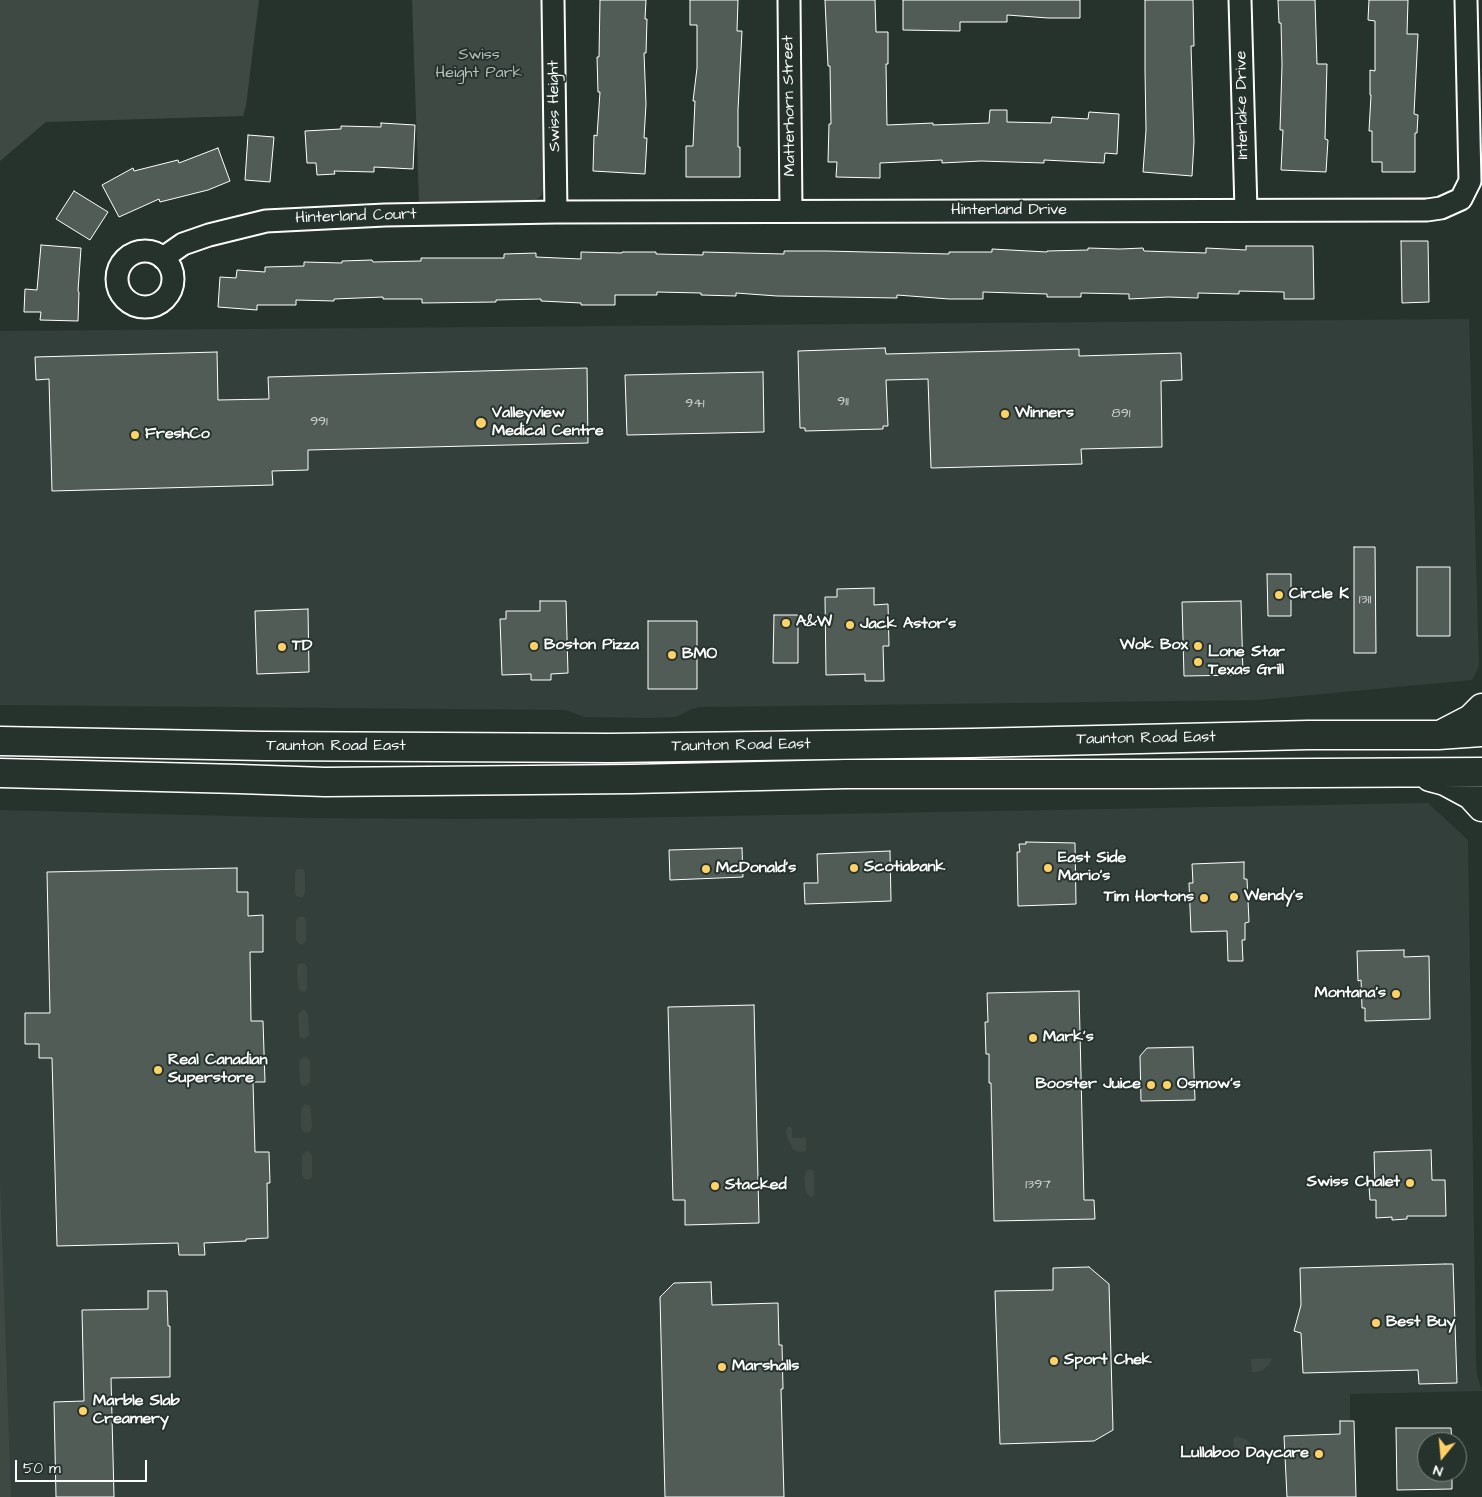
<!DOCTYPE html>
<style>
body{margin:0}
#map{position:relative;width:1482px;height:1497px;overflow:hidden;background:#26332d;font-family:"Architects Daughter",sans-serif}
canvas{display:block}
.north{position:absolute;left:1417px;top:1432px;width:50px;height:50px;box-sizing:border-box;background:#26332d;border:1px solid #7d8581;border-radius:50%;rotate:197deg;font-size:14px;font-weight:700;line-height:20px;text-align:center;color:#fff}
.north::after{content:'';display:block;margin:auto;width:18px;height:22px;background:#ffd166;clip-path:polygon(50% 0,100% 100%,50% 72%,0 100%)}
.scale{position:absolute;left:15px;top:1460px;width:132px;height:22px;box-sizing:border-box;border:2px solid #fff;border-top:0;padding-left:6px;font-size:15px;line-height:18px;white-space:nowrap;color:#fff;-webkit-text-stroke:4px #26332d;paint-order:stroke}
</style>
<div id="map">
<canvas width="1482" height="1497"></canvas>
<div class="north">N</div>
<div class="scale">50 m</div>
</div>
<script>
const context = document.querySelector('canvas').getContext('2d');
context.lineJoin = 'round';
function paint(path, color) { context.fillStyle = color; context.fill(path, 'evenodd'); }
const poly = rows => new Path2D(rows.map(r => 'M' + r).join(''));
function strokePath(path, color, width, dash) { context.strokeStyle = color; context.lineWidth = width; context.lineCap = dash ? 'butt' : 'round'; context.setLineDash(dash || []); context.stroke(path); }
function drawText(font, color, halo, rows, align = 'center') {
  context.font = font + ' "Architects Daughter",sans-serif'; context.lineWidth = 4; context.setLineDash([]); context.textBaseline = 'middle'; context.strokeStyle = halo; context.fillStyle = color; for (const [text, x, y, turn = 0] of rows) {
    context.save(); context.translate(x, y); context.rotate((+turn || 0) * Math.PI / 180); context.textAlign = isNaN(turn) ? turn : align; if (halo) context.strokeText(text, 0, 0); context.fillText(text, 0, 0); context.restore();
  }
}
paint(poly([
 [1469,319,1479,666,1472,680,1258,700,700,707,692,709,676,717,652,718,584,717,566,710,0,705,0,331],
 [1428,803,1468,840,1476,1362,1477,1375,1482,1391,1350,1394,1350,1420,1354,1421,1356,1497,0,1497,0,810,308,818,463,819,618,818]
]), '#333f3a');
paint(poly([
 [0,0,259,0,246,106,243,116,46,122,0,161],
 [412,0,542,0,544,188,541,196,537,199,532,201,419,202],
 [299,869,303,870,305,873,305,893,302,898,296,896,295,892,295,874,296,870],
 [300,916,304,917,306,920,306,941,302,945,298,943,296,940,296,920],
 [302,963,305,964,307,967,307,988,306,991,302,992,298,988,297,968,298,964],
 [302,1010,305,1010,308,1014,309,1034,307,1037,304,1039,300,1037,299,1033,298,1015],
 [303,1057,307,1057,310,1062,310,1083,305,1086,301,1085,300,1081,299,1062],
 [305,1104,310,1106,311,1109,312,1127,310,1132,306,1133,302,1131,301,1127,301,1109],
 [788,1126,792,1128,792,1138,806,1138,806,1151,799,1152,793,1149,787,1137,786,1131],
 [306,1151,310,1152,312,1156,312,1177,308,1180,304,1179,302,1175,302,1156],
 [810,1169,814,1171,814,1195,812,1197,809,1196,806,1192,804,1178,806,1171],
 [0,1178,11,1497,0,1497],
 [1272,1358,1269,1365,1263,1370,1257,1372,1252,1372,1251,1359],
 [1237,1436,1247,1440,1256,1450,1234,1451,1233,1438]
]), '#3e4944');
const building = poly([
 [600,0,646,0,645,19,647,19,646,53,644,53,646,104,644,138,647,138,645,174,593,171,594,135,597,136,600,92,598,92,597,57,599,57,600,0],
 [690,0,738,0,737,31,742,31,738,110,738,147,740,147,740,177,686,177,686,146,693,146,695,101,693,101,697,68,697,25,690,25,690,0],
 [825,0,875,0,876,32,888,32,888,64,886,64,887,125,933,123,933,125,989,123,990,110,1007,110,1007,122,1051,123,1052,117,1088,119,1089,112,1119,114,1117,154,1105,153,1104,163,1044,160,1044,163,981,161,942,163,942,160,880,163,880,178,836,177,837,162,828,162,829,124,831,124,830,66,828,66,825,0],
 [903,0,1080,0,1080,18,1048,18,1007,15,1007,22,960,22,960,31,903,30,903,0],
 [1145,0,1193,0,1194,46,1191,46,1194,142,1192,176,1143,172,1146,130,1145,71,1145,0],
 [1278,0,1315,0,1317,64,1327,64,1325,139,1328,140,1326,172,1281,170,1283,130,1280,130,1282,65,1281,23,1279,23,1278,0],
 [1369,0,1408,0,1407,34,1418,34,1414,114,1418,115,1417,133,1415,133,1415,172,1382,172,1382,162,1372,162,1372,131,1369,131,1371,95,1370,95,1370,70,1375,71,1375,21,1368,20,1369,0],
 [381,123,415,125,413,169,374,167,374,172,334,171,335,174,317,175,316,163,307,163,305,131,341,129,341,126,381,127,381,123],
 [248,135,274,137,270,182,245,180,248,135],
 [218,148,230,181,208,190,160,202,159,199,119,217,102,185,133,168,134,171,178,160,179,163,218,148],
 [74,191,108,212,90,240,56,219,74,191],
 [1401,241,1428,241,1429,302,1402,303,1401,241],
 [41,245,81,248,78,291,79,292,78,321,40,320,41,312,24,312,25,289,37,290,41,245],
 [1246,246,1313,246,1314,299,1284,299,1284,292,1239,291,1239,294,1198,293,1198,298,1168,297,1129,299,1129,294,1081,293,1081,297,1047,297,1047,294,983,292,983,299,949,299,897,295,897,298,777,296,736,293,736,296,701,295,701,293,657,292,657,295,615,295,615,305,581,305,581,303,541,301,541,299,496,300,496,302,422,303,422,299,383,299,383,297,334,299,334,301,296,300,296,305,257,305,257,310,218,307,220,277,236,278,237,270,265,272,265,267,304,266,304,262,342,263,342,261,372,260,373,262,421,261,421,258,504,258,504,254,536,253,536,257,581,259,581,252,622,253,622,252,656,252,656,254,703,255,703,252,784,254,784,251,826,251,949,254,949,252,992,252,992,249,1047,252,1047,251,1088,250,1088,248,1120,249,1143,248,1144,251,1206,253,1206,248,1246,250,1246,246],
 [885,348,886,354,1079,349,1079,356,1181,353,1182,380,1161,381,1162,447,1081,449,1082,464,931,468,928,379,886,380,888,426,883,426,883,429,805,431,805,428,800,428,798,351,885,348],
 [217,352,218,400,269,399,268,377,587,368,588,443,308,450,308,470,272,471,273,485,52,491,49,379,36,380,35,357,217,352],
 [763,372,764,432,627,435,625,375,763,372],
 [1354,547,1375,547,1376,653,1354,653,1354,547],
 [1417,567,1450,567,1450,636,1417,636,1417,567],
 [1267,574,1291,574,1291,616,1268,616,1267,574],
 [874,588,874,605,888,604,889,646,883,646,884,681,865,681,865,674,826,675,825,597,837,597,837,589,874,588],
 [540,601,566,601,568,673,551,674,551,680,531,680,531,674,502,675,500,619,506,619,506,611,540,611,540,601],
 [1241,601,1243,675,1184,676,1182,602,1241,601],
 [308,609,309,672,257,674,255,611,308,609],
 [774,615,798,615,798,663,773,663,774,615],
 [648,621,697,621,697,689,648,689,648,621],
 [1026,842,1075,843,1076,904,1018,906,1017,852,1020,852,1019,844,1026,844,1026,842],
 [742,848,743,877,670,880,669,850,742,848],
 [890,851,891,901,805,904,804,883,818,883,817,854,890,851],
 [1244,862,1244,879,1247,879,1249,922,1245,923,1245,940,1242,940,1243,961,1228,961,1227,931,1191,932,1189,883,1193,883,1192,864,1244,862],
 [237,868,237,892,248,892,248,916,263,915,263,952,250,952,251,1021,263,1021,265,1082,253,1082,255,1152,269,1152,270,1183,267,1183,268,1238,246,1239,246,1241,204,1243,205,1255,179,1255,178,1243,57,1246,52,1058,39,1058,39,1044,25,1044,25,1013,50,1013,47,872,237,868],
 [1404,950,1404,957,1429,956,1430,1019,1365,1021,1365,1008,1362,1008,1361,980,1358,981,1357,951,1404,950],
 [1079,991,1084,1200,1094,1200,1095,1219,994,1221,991,1083,989,1083,989,1054,986,1054,985,1022,988,1022,987,993,1079,991],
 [754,1005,759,1223,685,1225,685,1200,673,1200,668,1007,754,1005],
 [1193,1047,1195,1100,1141,1101,1140,1056,1147,1048,1193,1047],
 [1431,1150,1432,1180,1445,1180,1446,1216,1407,1216,1407,1219,1392,1220,1392,1217,1376,1218,1376,1200,1370,1200,1369,1186,1375,1186,1374,1152,1431,1150],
 [1445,1264,1453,1264,1457,1383,1419,1384,1418,1370,1303,1373,1301,1333,1294,1331,1301,1305,1300,1268,1445,1264],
 [1089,1267,1109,1284,1113,1430,1094,1441,1000,1444,995,1291,1053,1290,1053,1268,1089,1267],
 [711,1282,712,1305,778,1303,779,1345,782,1345,783,1389,781,1389,784,1497,665,1497,660,1297,674,1283,711,1282],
 [148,1291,167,1291,168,1326,170,1326,170,1377,111,1378,114,1497,56,1497,54,1402,84,1401,82,1310,148,1309,148,1291],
 [1340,1421,1354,1421,1356,1497,1287,1497,1284,1436,1340,1434,1340,1421],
 [1396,1428,1451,1428,1452,1442,1427,1442,1427,1472,1452,1472,1452,1489,1397,1490,1396,1428]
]);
paint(building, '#515c57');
strokePath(building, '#fff', 1);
const street = poly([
 [553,0,556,212],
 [789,0,791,211],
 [1240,0,1246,210],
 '117 279a28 28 0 1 1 56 0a28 28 0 1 1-56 0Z',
 [163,258,183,244,209,235,266,221,385,215,556,212,1427,210,1441,208,1461,199,1470,181,1466,0]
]);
const secondary = poly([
 [1444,733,1471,719,1482,708],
 [0,741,264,746,610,748,971,743,1308,735,1438,735,1482,732],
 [0,773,239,779,325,782,632,779,846,774,1151,774,1482,772],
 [1430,777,1445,781,1471,795,1482,807]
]);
strokePath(street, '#fff', 25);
strokePath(secondary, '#fff', 31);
strokePath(street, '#26332d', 21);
strokePath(secondary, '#26332d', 28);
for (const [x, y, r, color] of [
 [1005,414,5,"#ffd166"],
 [481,423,6,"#ffd166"],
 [135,435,5,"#ffd166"],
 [1279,595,5,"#ffd166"],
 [786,623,5,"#ffd166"],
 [850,625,5,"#ffd166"],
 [534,646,5,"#ffd166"],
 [1198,646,5,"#ffd166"],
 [282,647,5,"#ffd166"],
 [672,655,5,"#ffd166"],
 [1198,662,5,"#ffd166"],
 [854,868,5,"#ffd166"],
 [1048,868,5,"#ffd166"],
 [706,869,5,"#ffd166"],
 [1234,897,5,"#ffd166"],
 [1204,898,5,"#ffd166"],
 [1396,994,5,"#ffd166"],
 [1033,1038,5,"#ffd166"],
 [158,1070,5,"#ffd166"],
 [1151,1085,5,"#ffd166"],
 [1167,1085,5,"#ffd166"],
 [1410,1183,5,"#ffd166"],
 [715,1186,5,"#ffd166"],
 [1376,1323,5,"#ffd166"],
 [1054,1361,5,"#ffd166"],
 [722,1367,5,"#ffd166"],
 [83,1411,5,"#ffd166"],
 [1319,1454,5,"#ffd166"]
]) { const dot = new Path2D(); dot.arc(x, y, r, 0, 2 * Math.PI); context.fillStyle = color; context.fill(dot); strokePath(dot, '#26332d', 2); }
drawText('14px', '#d4d6d5', null, [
 ["911",843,402],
 ["941",695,404],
 ["891",1121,414],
 ["991",319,422],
 ["1311",1365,600],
 ["1397",1038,1185]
]);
drawText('16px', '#bbbfbe', '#26332d', [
 ["Swiss",479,56],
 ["Height Park",479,74]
]);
drawText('16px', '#fff', '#26332d', [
 ["Interlake Drive",1243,105,-91],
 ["Swiss Height",555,106,-91],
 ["Matterhorn Street",790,106,-91],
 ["Hinterland Drive",1009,211],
 ["Hinterland Court",356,217,-2],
 ["Taunton Road East",1146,739,-1],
 ["Taunton Road East",741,746,-1],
 ["Taunton Road East",336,747]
]);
drawText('bold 16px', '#fff', '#26332d', [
 ["Valleyview",492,414],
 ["Medical Centre",492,432],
 ["Winners",1015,414],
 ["FreshCo",145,435],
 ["Circle K",1289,595],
 ["A&W",796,623],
 ["Jack Astor's",860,625],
 ["Boston Pizza",544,646],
 ["Wok Box",1188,646,"right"],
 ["TD",292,647],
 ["Lone Star",1208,653],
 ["Texas Grill",1208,671],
 ["BMO",682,655],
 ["East Side",1058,859],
 ["Mario's",1058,877],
 ["Scotiabank",864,868],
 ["McDonald's",716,869],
 ["Wendy's",1244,897],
 ["Tim Hortons",1194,898,"right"],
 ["Montana's",1386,994,"right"],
 ["Mark's",1043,1038],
 ["Real Canadian",168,1061],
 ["Superstore",168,1079],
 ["Booster Juice",1141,1085,"right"],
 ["Osmow's",1177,1085],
 ["Swiss Chalet",1400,1183,"right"],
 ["Stacked",725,1186],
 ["Best Buy",1386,1323],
 ["Sport Chek",1064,1361],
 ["Marshalls",732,1367],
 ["Marble Slab",93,1402],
 ["Creamery",93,1420],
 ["Lullaboo Daycare",1309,1454,"right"]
], 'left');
</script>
